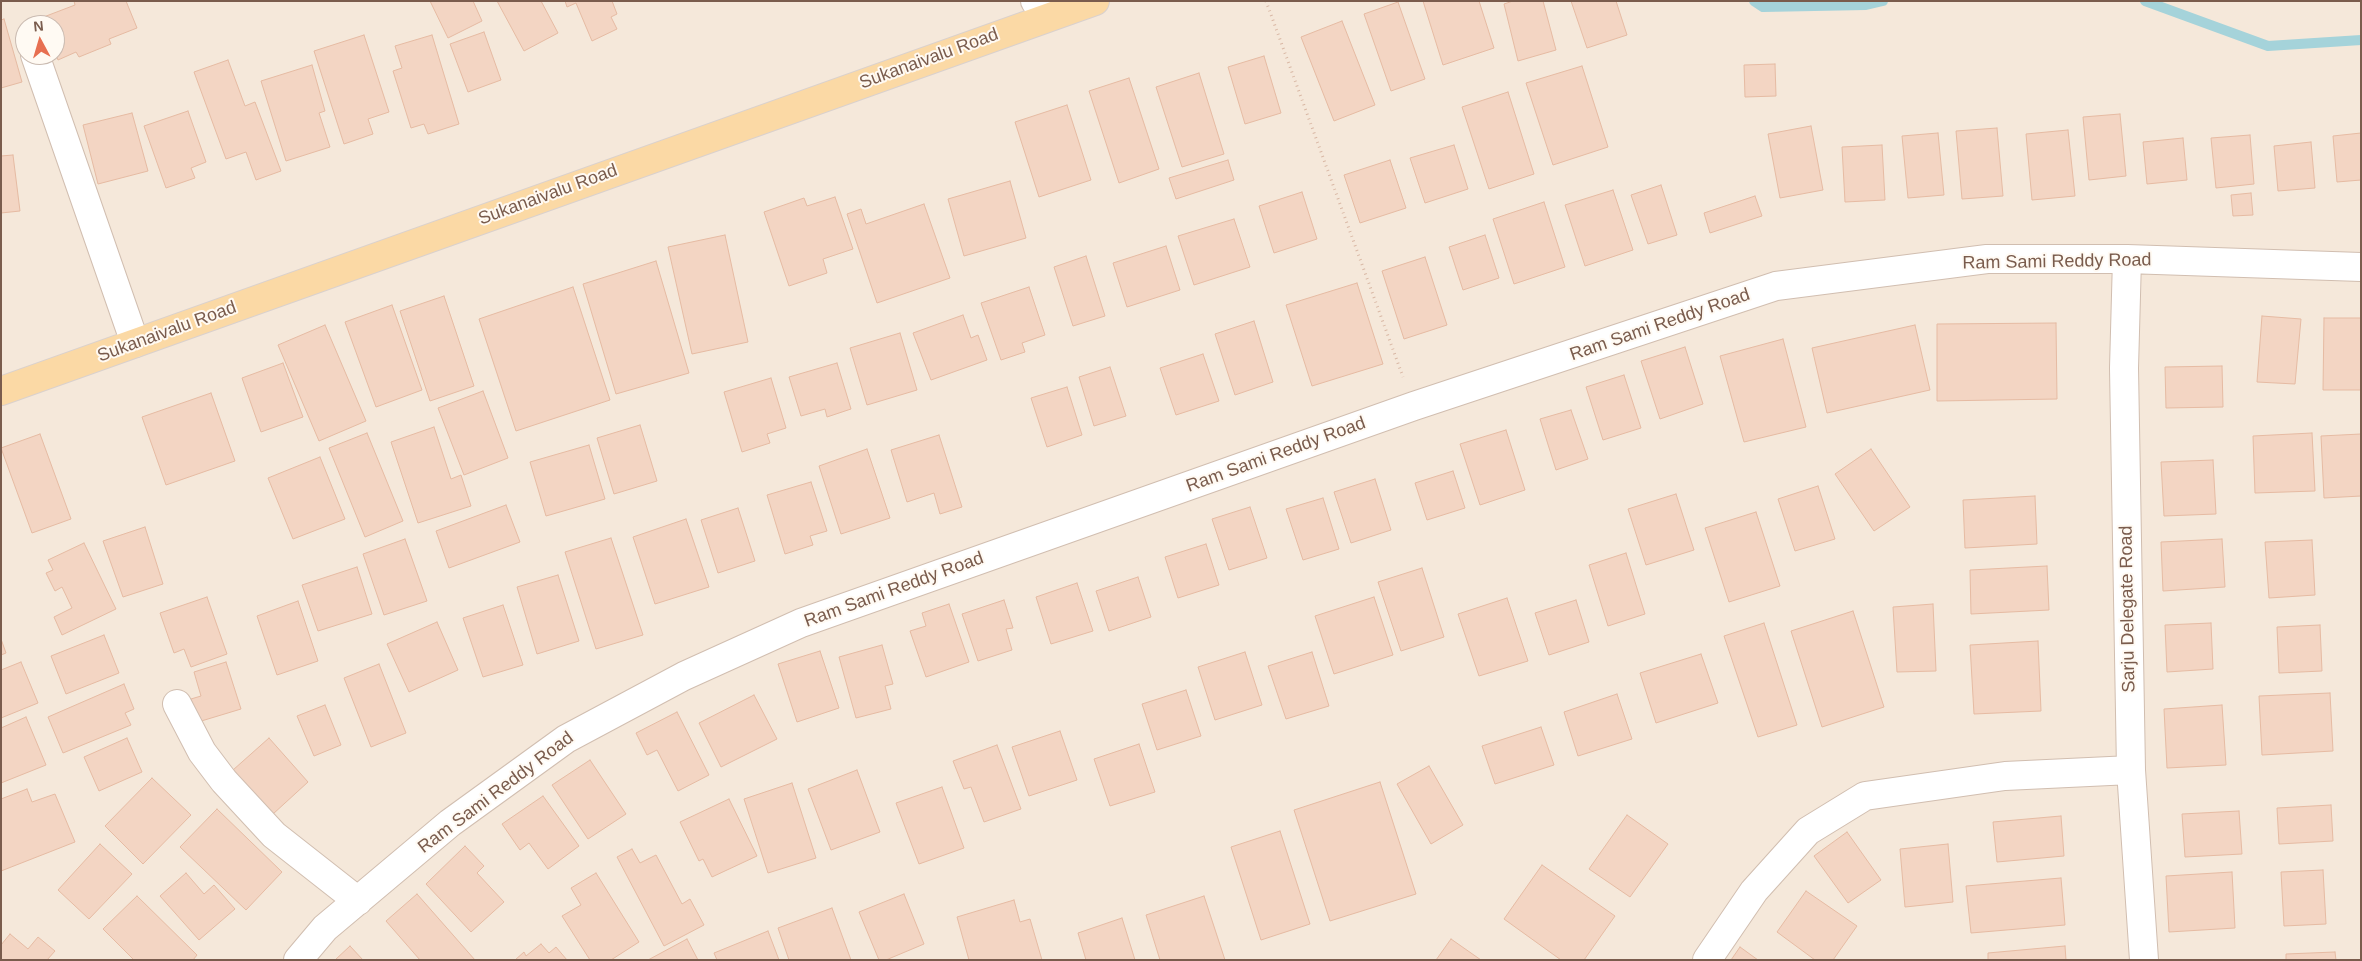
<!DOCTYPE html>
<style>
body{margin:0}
#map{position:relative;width:2362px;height:961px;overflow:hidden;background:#fdf6ec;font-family:Arial,sans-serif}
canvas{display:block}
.frame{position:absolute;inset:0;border:2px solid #7a5c4d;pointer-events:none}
.north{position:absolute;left:15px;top:15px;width:50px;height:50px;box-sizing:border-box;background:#fffaf3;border:1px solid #cabbb1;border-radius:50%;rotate:354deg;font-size:14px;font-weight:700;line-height:20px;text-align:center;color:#7a5c4d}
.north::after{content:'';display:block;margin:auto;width:18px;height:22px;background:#e76f51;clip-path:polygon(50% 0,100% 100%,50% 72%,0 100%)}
</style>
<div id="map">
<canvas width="2362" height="961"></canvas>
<div class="frame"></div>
<div class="north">N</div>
</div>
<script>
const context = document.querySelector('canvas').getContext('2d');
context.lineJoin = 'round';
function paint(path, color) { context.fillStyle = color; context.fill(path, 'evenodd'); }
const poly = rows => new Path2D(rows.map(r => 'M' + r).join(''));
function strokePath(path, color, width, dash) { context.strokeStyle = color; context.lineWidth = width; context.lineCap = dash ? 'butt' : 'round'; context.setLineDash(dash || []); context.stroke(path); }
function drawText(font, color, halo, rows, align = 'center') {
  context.font = font + ' Arial,sans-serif'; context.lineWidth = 4; context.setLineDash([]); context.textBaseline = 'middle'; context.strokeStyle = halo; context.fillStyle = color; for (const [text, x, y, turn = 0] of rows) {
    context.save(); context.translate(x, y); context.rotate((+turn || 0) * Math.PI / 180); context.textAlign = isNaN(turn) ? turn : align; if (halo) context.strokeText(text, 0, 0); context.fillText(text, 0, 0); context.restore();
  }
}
paint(poly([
 [1,1,1035,1,1046,17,1095,1,2361,1,2361,960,1,960],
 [25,25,55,25,55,55,25,55]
]), '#f5e8da');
strokePath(poly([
 [1754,1,1763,7,1866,5,1883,1],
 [2145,1,2268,46,2361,40]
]), '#a5d3da', 10);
const building = poly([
 [74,1,126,1,137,28,109,39,111,44,79,57,76,52,58,60,55,52,55,25,44,25,41,18,75,5,74,1],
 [430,1,473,1,482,21,448,38,430,1],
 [497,1,541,1,558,33,524,51,497,1],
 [565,1,612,1,617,14,611,17,617,29,592,41,576,3,567,7,565,1],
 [1423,1,1479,1,1494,48,1443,65,1423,1],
 [1513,1,1543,1,1556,50,1518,61,1504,4,1513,1],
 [1571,1,1616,1,1627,35,1587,48,1571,1],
 [1398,2,1425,79,1391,91,1364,14,1398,2],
 [4,19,22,82,1,88,1,20,4,19],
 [1342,21,1375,105,1334,121,1301,37,1342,21],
 [484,32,501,80,468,92,450,44,484,32],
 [364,35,389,112,368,119,373,134,344,144,314,51,364,35],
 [432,35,459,124,428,134,424,124,411,128,393,71,402,68,395,46,432,35],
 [1264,56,1281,113,1245,124,1228,67,1264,56],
 [228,60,245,106,255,102,281,171,256,180,246,152,226,159,194,72,228,60],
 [1775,64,1776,96,1745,97,1744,65,1775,64],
 [312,65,325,111,319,113,330,147,286,161,261,81,312,65],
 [1582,66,1608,147,1553,165,1526,83,1582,66],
 [1199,73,1224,154,1182,167,1156,87,1199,73],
 [1129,78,1159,169,1119,183,1089,91,1129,78],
 [1508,92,1534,174,1489,189,1462,107,1508,92],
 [1067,105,1091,180,1039,197,1015,122,1067,105],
 [188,111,206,162,191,168,195,178,166,188,144,126,188,111],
 [132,113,148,171,98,184,83,125,132,113],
 [2120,114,2126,176,2089,180,2083,117,2120,114],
 [1811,126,1823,190,1780,198,1768,134,1811,126],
 [1997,128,2003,196,1962,199,1956,131,1997,128],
 [2068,130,2075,196,2032,200,2026,134,2068,130],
 [1938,133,1944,195,1908,198,1902,136,1938,133],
 [2361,133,2361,180,2337,182,2333,136,2361,133],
 [2250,135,2254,184,2216,188,2211,138,2250,135],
 [2183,138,2187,180,2147,184,2143,142,2183,138],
 [2311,142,2315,188,2278,191,2274,146,2311,142],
 [1454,145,1468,189,1425,203,1410,158,1454,145],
 [1882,145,1885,200,1845,202,1842,147,1882,145],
 [13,155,20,211,1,213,1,156,13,155],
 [1228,160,1234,180,1176,199,1169,178,1228,160],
 [1390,160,1406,208,1360,223,1344,175,1390,160],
 [1010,181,1026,238,964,256,948,199,1010,181],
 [1661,185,1677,235,1648,244,1631,195,1661,185],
 [1613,190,1633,250,1585,266,1565,205,1613,190],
 [1302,192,1317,239,1274,253,1259,206,1302,192],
 [2251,193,2253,215,2233,216,2231,195,2251,193],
 [1755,196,1762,216,1710,233,1704,213,1755,196],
 [835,197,853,249,823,259,827,273,789,286,764,212,804,198,807,206,835,197],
 [1544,202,1565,267,1514,284,1493,219,1544,202],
 [924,204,950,278,877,303,847,214,861,209,866,224,924,204],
 [1234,219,1250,267,1194,285,1178,236,1234,219],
 [725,235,748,342,692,354,668,247,725,235],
 [1485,235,1499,278,1463,290,1449,247,1485,235],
 [1166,246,1180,290,1127,307,1113,263,1166,246],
 [1086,256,1105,316,1073,326,1054,267,1086,256],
 [1425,257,1447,325,1404,339,1382,271,1425,257],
 [656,261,689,373,616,394,583,284,656,261],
 [1357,283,1383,364,1312,386,1286,305,1357,283],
 [573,287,610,400,516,431,479,319,573,287],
 [1029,287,1045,335,1022,343,1025,352,1001,360,981,303,1029,287],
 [444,296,474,386,430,401,400,311,444,296],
 [392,305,422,390,376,407,345,322,392,305],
 [963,315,971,338,978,335,987,360,931,380,913,333,963,315],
 [2262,316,2301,319,2295,384,2257,382,2262,316],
 [2324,318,2361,318,2361,390,2323,390,2324,318],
 [1254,321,1273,382,1235,395,1215,334,1254,321],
 [2056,323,2057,399,1937,401,1937,324,2056,323],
 [325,325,366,421,319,441,278,345,325,325],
 [1915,325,1930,390,1827,413,1812,348,1915,325],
 [900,333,917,390,867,405,850,348,900,333],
 [1783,339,1806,427,1744,442,1720,356,1783,339],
 [1685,347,1703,404,1660,419,1641,361,1685,347],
 [1203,354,1219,401,1176,415,1160,368,1203,354],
 [283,363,303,417,261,432,242,378,283,363],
 [837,363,851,409,827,417,825,409,801,416,789,377,837,363],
 [2222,366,2223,407,2166,408,2165,367,2222,366],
 [1110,367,1126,416,1094,426,1079,377,1110,367],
 [1624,375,1641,428,1603,440,1586,387,1624,375],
 [771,378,786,428,767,434,770,443,742,452,724,392,771,378],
 [1067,387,1082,435,1047,447,1031,398,1067,387],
 [483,391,508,458,464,475,438,408,483,391],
 [211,393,235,461,166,485,142,417,211,393],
 [1571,410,1588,459,1556,470,1540,419,1571,410],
 [640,425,657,481,614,494,597,438,640,425],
 [434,427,451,479,461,475,471,506,418,523,391,442,434,427],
 [1506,430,1525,490,1480,505,1460,444,1506,430],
 [367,433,403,521,365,537,329,448,367,433],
 [2312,433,2315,491,2255,493,2253,436,2312,433],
 [40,434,71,519,32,533,1,448,40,434],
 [2361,434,2361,496,2324,498,2321,436,2361,434],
 [939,435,962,507,940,514,934,493,907,502,891,450,939,435],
 [589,445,605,499,546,516,530,462,589,445],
 [867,449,890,518,841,534,819,466,867,449],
 [1871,449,1910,507,1874,531,1835,474,1871,449],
 [320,457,345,519,293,539,268,478,320,457],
 [2213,460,2216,514,2164,516,2161,462,2213,460],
 [1453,471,1465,508,1427,520,1415,483,1453,471],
 [1375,479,1391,530,1351,543,1334,492,1375,479],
 [811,482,827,531,810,536,813,545,785,554,767,495,811,482],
 [1818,486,1835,539,1795,551,1778,499,1818,486],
 [1676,494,1694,550,1646,565,1628,509,1676,494],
 [2035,496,2037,544,1965,548,1963,500,2035,496],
 [1323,498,1339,549,1303,560,1286,509,1323,498],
 [506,505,520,542,449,568,436,531,506,505],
 [1250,507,1267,558,1229,570,1212,519,1250,507],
 [738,508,755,561,718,573,701,520,738,508],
 [1756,512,1780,586,1729,602,1705,528,1756,512],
 [686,519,709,587,655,604,633,537,686,519],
 [145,527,163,584,123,597,103,541,145,527],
 [611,538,643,635,596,649,565,552,611,538],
 [405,539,427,601,384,615,363,554,405,539],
 [2222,539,2225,587,2163,591,2161,542,2222,539],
 [2312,540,2315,595,2269,598,2265,542,2312,540],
 [84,543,116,609,62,635,54,617,72,608,62,587,55,591,46,573,53,570,48,560,84,543],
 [1206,544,1219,585,1178,598,1165,557,1206,544],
 [1626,553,1645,614,1608,626,1589,565,1626,553],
 [2047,566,2049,610,1971,614,1970,570,2047,566],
 [357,567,372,614,318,631,302,585,357,567],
 [1422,568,1444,637,1401,651,1378,582,1422,568],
 [558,575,579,641,537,654,517,587,558,575],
 [1138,577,1151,617,1109,631,1096,591,1138,577],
 [1077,583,1093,631,1051,644,1036,597,1077,583],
 [207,597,227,654,191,667,184,649,174,653,160,613,207,597],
 [1374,597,1393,655,1334,674,1315,616,1374,597],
 [1507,598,1528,661,1479,676,1458,614,1507,598],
 [1004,600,1013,628,1006,629,1012,650,978,661,962,614,1004,600],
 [1576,600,1589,642,1549,655,1535,613,1576,600],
 [298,601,318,661,277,675,257,616,298,601],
 [949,604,969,662,926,677,910,631,926,626,922,613,949,604],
 [1933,604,1936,671,1897,672,1893,607,1933,604],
 [503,605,523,665,483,677,463,618,503,605],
 [1853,611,1884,707,1822,727,1791,631,1853,611],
 [437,622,458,670,409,692,387,644,437,622],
 [1764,623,1797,725,1758,737,1724,636,1764,623],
 [2211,623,2213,669,2167,672,2165,625,2211,623],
 [2320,625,2322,671,2279,673,2277,627,2320,625],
 [104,635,119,673,66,694,51,656,104,635],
 [1,639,6,653,1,655,1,639],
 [2038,641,2041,711,1974,714,1970,645,2038,641],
 [882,645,893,684,885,686,891,709,856,718,839,657,882,645],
 [820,651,839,708,797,722,778,664,820,651],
 [1245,652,1262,705,1215,720,1198,667,1245,652],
 [1312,652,1329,706,1286,719,1268,666,1312,652],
 [1701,654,1718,703,1656,723,1640,673,1701,654],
 [21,662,38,703,1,718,1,670,21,662],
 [226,662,241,709,198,722,191,699,201,696,194,672,226,662],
 [379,664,406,733,371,747,344,678,379,664],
 [124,684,134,709,125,713,131,725,63,753,48,717,124,684],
 [1186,690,1201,736,1157,750,1142,704,1186,690],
 [2330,693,2333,751,2262,755,2259,696,2330,693],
 [1617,694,1632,739,1578,756,1564,712,1617,694],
 [754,695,777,739,721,767,699,723,754,695],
 [325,705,341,745,314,756,297,716,325,705],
 [2222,705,2226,765,2167,768,2164,709,2222,705],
 [677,712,709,775,678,791,657,750,647,755,636,733,677,712],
 [26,717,46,765,1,783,1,728,26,717],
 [1541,727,1554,765,1495,784,1482,746,1541,727],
 [1060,731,1077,780,1029,796,1012,747,1060,731],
 [127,738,142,772,99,791,84,757,127,738],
 [269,738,308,782,273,814,233,770,269,738],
 [1139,744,1155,792,1110,806,1094,759,1139,744],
 [997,745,1021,809,984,822,971,787,964,789,953,761,997,745],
 [590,760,626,814,588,839,552,785,590,760],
 [1429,766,1463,825,1431,844,1397,784,1429,766],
 [857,770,880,832,831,850,808,789,857,770],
 [152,778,191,815,143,864,105,826,152,778],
 [1380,782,1416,894,1330,921,1294,810,1380,782],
 [792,783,816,858,768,873,744,799,792,783],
 [942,787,964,848,919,864,896,803,942,787],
 [27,789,32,802,55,794,75,842,1,871,1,799,27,789],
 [543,796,579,846,548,869,529,843,520,850,502,824,543,796],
 [729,799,757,856,712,877,703,859,699,861,680,822,729,799],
 [2331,805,2333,841,2279,844,2277,808,2331,805],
 [217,809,282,872,246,910,180,847,217,809],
 [2239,811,2242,854,2185,857,2182,814,2239,811],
 [1627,815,1668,844,1630,897,1589,869,1627,815],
 [2061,816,2064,856,1997,862,1993,822,2061,816],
 [1280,831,1310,924,1261,940,1231,847,1280,831],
 [1847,832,1881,880,1848,903,1814,856,1847,832],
 [100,844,132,874,89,919,58,890,100,844],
 [1948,844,1953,902,1905,907,1900,849,1948,844],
 [465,846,484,866,477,873,504,902,471,932,426,884,465,846],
 [632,849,640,863,656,855,682,904,690,899,704,925,664,946,617,857,632,849],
 [1542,865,1615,916,1584,960,1561,960,1504,919,1542,865],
 [2323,870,2326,924,2284,926,2281,872,2323,870],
 [2232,872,2235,928,2169,932,2166,876,2232,872],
 [186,873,204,894,214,885,235,909,199,940,160,896,186,873],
 [596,873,639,942,611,960,590,960,562,916,581,905,571,888,596,873],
 [2061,878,2065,925,1971,933,1966,886,2061,878],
 [1806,891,1857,926,1833,960,1815,960,1777,932,1806,891],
 [417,894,475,960,420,960,386,921,417,894],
 [904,894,924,944,886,960,879,960,859,912,904,894],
 [137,896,197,955,193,960,134,960,103,929,137,896],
 [1204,896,1225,960,1160,960,1146,915,1204,896],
 [1014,900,1020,922,1030,919,1042,960,969,960,957,917,1014,900],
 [832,908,851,960,789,960,778,928,832,908],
 [1122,918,1135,960,1086,960,1078,933,1122,918],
 [768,931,779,960,717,960,714,953,768,931],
 [10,934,28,949,38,937,55,951,47,960,1,960,1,945,10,934],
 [687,939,698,960,648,960,687,939],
 [1451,939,1481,960,1436,960,1451,939],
 [541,944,549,953,556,947,567,960,515,960,524,952,526,956,541,944],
 [350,946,363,960,335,960,350,946],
 [2065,946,2066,960,1988,960,1988,953,2065,946],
 [1740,947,1758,960,1731,960,1740,947],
 [2335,952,2336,960,2286,960,2286,954,2335,952]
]);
paint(building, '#f3d5c3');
strokePath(building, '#e6bba3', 1);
const minor = poly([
 [1035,1,1046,17],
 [35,55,135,343],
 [2127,259,2124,368,2131,770,2144,960],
 [177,704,202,752,224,781,274,835,358,901],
 [298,960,325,928,450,823,566,739,684,676,801,623,1414,406,1776,286,1987,259,2127,259,2361,267],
 [1707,960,1754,891,1808,831,1865,796,2005,776,2131,770]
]);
const major = poly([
 [1,391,1095,1]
]);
strokePath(minor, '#d1beb0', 30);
strokePath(major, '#dad1cd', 30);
strokePath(poly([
 [1266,1,1403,377]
]), '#d9b8a5', 3, [1, 4]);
strokePath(minor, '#fff', 28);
strokePath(major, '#fbd9a5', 28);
drawText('18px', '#7a5c4d', '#fffaf3', [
 ["Sukanaivalu Road",929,59,-20],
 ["Sukanaivalu Road",548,195,-20],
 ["Ram Sami Reddy Road",2057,262,-1],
 ["Ram Sami Reddy Road",1660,325,-19],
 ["Sukanaivalu Road",167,332,-20],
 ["Ram Sami Reddy Road",1276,455,-20],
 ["Ram Sami Reddy Road",894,590,-20],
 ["Sarju Delegate Road",2128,609,-91],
 ["Ram Sami Reddy Road",496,793,-37]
]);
</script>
